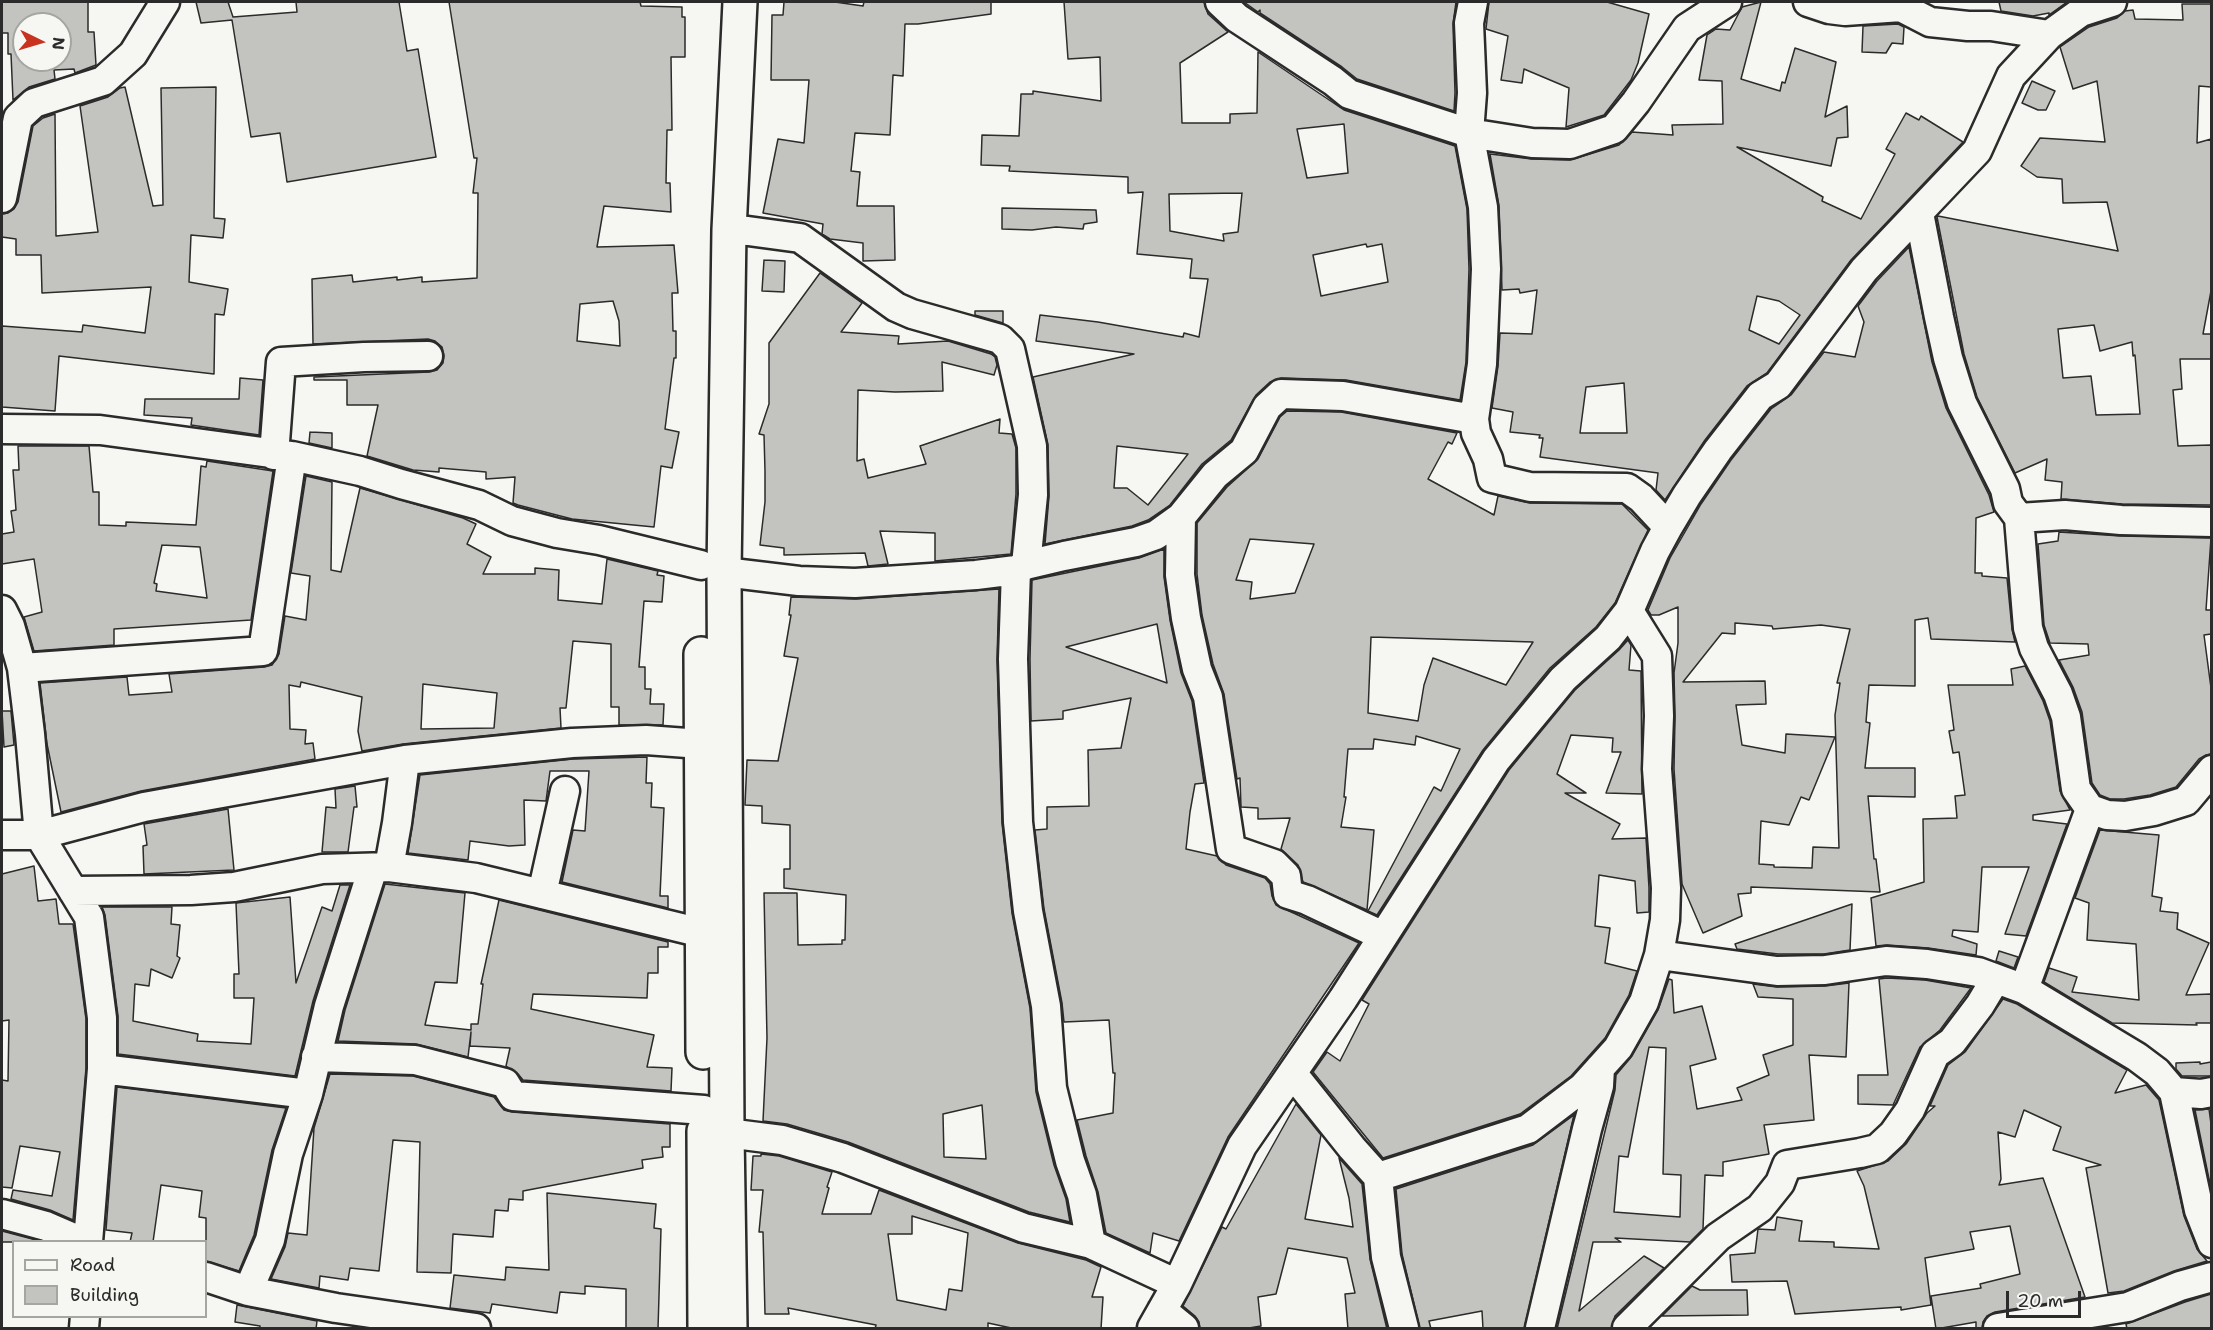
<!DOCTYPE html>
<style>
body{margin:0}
#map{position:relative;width:2213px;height:1330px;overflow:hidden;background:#f6f6f2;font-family:"Shantell Sans",sans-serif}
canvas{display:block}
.frame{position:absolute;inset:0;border:3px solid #2b2b2b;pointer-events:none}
.legend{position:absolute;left:12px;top:1240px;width:195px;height:78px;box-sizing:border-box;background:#f6f6f2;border:2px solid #a5a5a2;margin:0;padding:8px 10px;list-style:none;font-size:18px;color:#2b2b2b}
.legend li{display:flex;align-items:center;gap:12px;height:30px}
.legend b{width:30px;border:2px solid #a5a5a2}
.north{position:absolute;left:12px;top:12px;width:60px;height:60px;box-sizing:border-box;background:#f6f6f2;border:2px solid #a5a5a2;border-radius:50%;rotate:95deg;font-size:16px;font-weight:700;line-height:24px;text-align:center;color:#2b2b2b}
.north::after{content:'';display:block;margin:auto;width:21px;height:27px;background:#c8321e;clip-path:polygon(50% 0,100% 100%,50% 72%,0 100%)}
.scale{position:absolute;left:2006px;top:1291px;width:75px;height:27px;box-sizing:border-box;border:3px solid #2b2b2b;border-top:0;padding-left:8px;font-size:18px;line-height:21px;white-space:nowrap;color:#2b2b2b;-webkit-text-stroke:4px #f6f6f2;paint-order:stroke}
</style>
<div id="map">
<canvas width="2213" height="1330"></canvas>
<div class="frame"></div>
<ul class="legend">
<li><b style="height:8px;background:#f6f6f2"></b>Road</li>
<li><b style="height:16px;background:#c3c3c0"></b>Building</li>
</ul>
<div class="north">N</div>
<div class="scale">20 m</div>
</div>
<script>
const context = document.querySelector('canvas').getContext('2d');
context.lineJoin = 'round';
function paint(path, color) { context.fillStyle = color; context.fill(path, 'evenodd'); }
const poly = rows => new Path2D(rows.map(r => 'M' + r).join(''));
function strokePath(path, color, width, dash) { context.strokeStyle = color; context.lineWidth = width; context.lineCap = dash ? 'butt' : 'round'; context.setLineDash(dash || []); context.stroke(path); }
const building = poly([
 [2,2,88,2,88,32,94,32,96,65,75,73,74,69,54,70,55,79,29,87,13,100,11,54,8,54,8,33,2,33,2,2],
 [24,24,60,24,60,60,24,60,24,24],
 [196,2,228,2,233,17,297,12,296,2,399,2,407,51,418,49,436,157,287,182,280,133,251,137,232,20,201,23,196,2],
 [449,2,640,2,641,6,682,7,682,17,685,17,685,57,671,57,672,130,667,130,666,183,670,183,671,212,604,206,597,247,674,245,678,293,672,293,673,331,676,331,676,358,674,358,665,429,679,432,672,468,661,466,654,527,572,519,518,505,513,503,515,477,486,479,486,472,439,468,439,472,413,470,367,456,378,405,347,405,347,380,314,380,314,377,429,372,437,370,443,363,444,356,442,347,435,341,428,339,313,344,312,279,352,275,353,282,397,277,397,280,422,277,422,282,477,278,478,193,473,193,477,158,474,158,449,2],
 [613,301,619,321,620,346,577,341,580,304,613,301],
 [784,2,835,2,863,6,864,2,991,2,991,14,918,24,905,24,903,76,893,75,890,135,855,133,851,171,860,172,857,206,894,206,895,260,863,261,863,243,830,239,822,234,823,224,763,213,778,139,804,143,809,80,771,80,772,15,783,15,784,2],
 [1064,2,1204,2,1208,14,1228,32,1180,63,1182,123,1230,123,1230,114,1257,113,1258,52,1344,110,1455,146,1467,209,1469,269,1466,362,1460,400,1346,380,1281,378,1270,382,1256,395,1231,440,1202,464,1170,505,1148,520,1132,526,1045,544,1049,496,1048,445,1033,377,1134,354,1036,341,1040,315,1098,322,1183,337,1184,333,1199,337,1208,279,1190,278,1192,259,1137,254,1143,192,1128,193,1128,177,1009,171,1010,166,981,165,982,135,1019,136,1021,94,1033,94,1033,91,1101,101,1100,57,1068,59,1064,2],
 [1344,124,1348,173,1307,178,1297,129,1344,124],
 [1242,193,1238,232,1223,234,1224,241,1170,231,1169,194,1242,193],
 [1366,244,1367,247,1382,244,1388,282,1321,296,1313,255,1366,244],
 [1117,446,1188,454,1148,505,1127,488,1114,488,1117,446],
 [1244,2,1456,2,1453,24,1455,93,1454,111,1357,79,1342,67,1260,13,1260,10,1258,12,1244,2],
 [1489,2,1607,2,1649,14,1638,63,1631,80,1604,115,1566,127,1569,88,1524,69,1522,83,1501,80,1508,36,1486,29,1489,2],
 [1761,2,1741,79,1780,91,1782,82,1785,83,1795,48,1836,62,1825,117,1847,106,1848,137,1837,138,1831,166,1737,147,1823,197,1822,201,1861,219,1895,154,1886,149,1906,113,1919,120,1921,116,1963,142,1851,260,1767,373,1747,386,1705,440,1665,500,1656,490,1658,473,1540,457,1543,438,1539,438,1540,435,1510,432,1513,412,1492,408,1498,366,1500,333,1532,334,1537,290,1520,293,1519,289,1502,290,1499,206,1490,154,1532,159,1570,160,1619,145,1632,132,1673,135,1672,125,1723,124,1722,81,1699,80,1707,35,1716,29,1730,30,1742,7,1761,2],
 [1757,296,1779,301,1800,315,1779,344,1749,330,1757,296],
 [1624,383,1627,433,1580,433,1586,387,1624,383],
 [1999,2,2067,2,2049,15,2049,13,2033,16,2001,11,1999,2],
 [2182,4,2211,4,2211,87,2199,86,2197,143,2211,139,2211,291,2203,334,2211,334,2211,359,2180,359,2182,389,2173,390,2178,446,2211,445,2211,505,2122,504,2061,499,2062,482,2045,480,2047,459,2015,473,1977,397,1964,354,1937,217,1938,216,2118,251,2107,202,2063,203,2062,179,2037,177,2021,166,2040,138,2105,142,2097,81,2073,89,2060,47,2089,27,2117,18,2125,11,2133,10,2135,19,2183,20,2182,4],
 [2094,325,2100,351,2132,342,2133,356,2135,355,2140,414,2096,415,2091,376,2063,378,2058,329,2094,325],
 [1898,24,1904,27,1903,44,1892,43,1886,53,1862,52,1863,26,1898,24],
 [2032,81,2055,91,2046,110,2038,110,2022,103,2032,81],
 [125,87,153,206,163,205,161,88,216,87,214,218,225,219,223,238,191,235,189,282,228,289,224,315,215,314,214,374,59,356,55,411,2,407,2,326,82,332,83,325,145,333,151,287,42,293,41,255,16,255,16,239,2,237,2,214,8,213,14,209,18,202,33,126,43,118,55,114,56,236,98,232,80,106,108,97,120,88,125,87],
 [1002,208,1096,210,1097,222,1084,224,1083,229,1056,227,1032,230,1002,229,1002,208],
 [1909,247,1932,362,1946,408,1989,495,1994,512,1976,518,1975,573,1982,573,1982,576,2007,578,2012,629,2015,642,1931,639,1928,618,1915,620,1915,686,1869,685,1866,722,1870,723,1865,768,1915,768,1915,797,1868,796,1874,859,1876,859,1880,892,1751,887,1751,893,1738,894,1742,916,1703,933,1682,884,1674,769,1675,717,1674,673,1678,643,1678,607,1659,615,1651,615,1648,610,1670,558,1701,504,1731,460,1771,409,1791,395,1824,352,1855,357,1864,322,1858,306,1877,281,1909,247],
 [1735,623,1772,626,1773,629,1821,625,1850,629,1837,683,1840,683,1835,715,1839,848,1813,847,1812,868,1774,867,1774,865,1759,864,1761,821,1789,825,1801,797,1809,800,1835,737,1786,734,1785,753,1742,745,1736,705,1766,704,1765,681,1683,682,1722,633,1735,634,1735,623],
 [764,260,785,261,784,292,762,291,764,260],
 [820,273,862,303,841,332,899,336,898,344,948,341,991,354,995,357,997,365,994,375,942,362,943,391,895,392,858,390,857,461,864,459,868,478,926,464,920,446,1000,419,999,433,1012,434,1016,448,1016,494,1011,554,935,561,935,533,880,531,888,564,868,566,865,553,784,555,784,548,760,545,765,502,765,471,764,435,759,434,769,404,769,343,820,273],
 [975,311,1003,311,1003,323,975,315,975,311],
 [240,378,263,380,259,435,191,425,192,418,144,415,145,399,239,399,240,378],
 [1287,411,1341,412,1457,433,1452,444,1448,442,1428,479,1494,515,1498,496,1530,503,1622,504,1648,530,1615,603,1596,627,1550,668,1483,750,1377,915,1368,911,1434,787,1441,791,1460,749,1416,736,1415,745,1374,739,1373,749,1348,749,1344,797,1346,797,1341,827,1374,830,1367,910,1303,882,1298,865,1281,849,1290,818,1258,819,1258,808,1241,807,1240,778,1237,779,1224,694,1213,664,1202,615,1197,574,1197,523,1227,487,1258,459,1280,417,1287,411],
 [1250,539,1314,544,1295,593,1250,599,1252,582,1236,580,1250,539],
 [1371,637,1533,642,1506,685,1433,658,1424,685,1418,721,1368,713,1371,637],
 [310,432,332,433,332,448,309,443,310,432],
 [18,446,89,446,93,492,99,492,99,525,126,526,126,522,196,525,201,466,206,467,207,461,273,471,251,620,114,629,114,645,34,651,24,617,42,612,34,559,2,564,2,534,14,532,11,511,16,510,13,470,19,470,18,446],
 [162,545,200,547,207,598,156,591,157,584,154,583,162,545],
 [306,476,332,482,331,570,341,572,360,488,463,518,476,524,467,544,491,557,483,574,535,574,535,568,559,570,558,600,602,604,607,559,658,571,657,575,664,576,662,602,644,601,639,667,645,667,645,689,651,689,650,704,664,704,663,725,619,725,619,707,611,707,611,644,573,641,566,708,560,708,561,728,403,744,362,751,358,731,362,697,301,682,300,687,289,685,290,729,306,730,305,744,313,743,315,759,141,791,61,812,47,744,40,683,127,677,129,695,172,692,169,674,264,667,272,665,279,654,285,616,306,620,310,576,291,573,306,476],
 [423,684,497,693,494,728,421,729,423,684],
 [2059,532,2121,536,2211,538,2206,610,2211,610,2211,634,2204,635,2211,688,2211,754,2206,755,2199,759,2176,787,2150,795,2124,799,2110,799,2100,795,2092,783,2082,712,2073,687,2059,660,2089,655,2088,644,2050,643,2044,625,2038,544,2058,541,2059,532],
 [1164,549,1164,577,1170,620,1181,673,1192,701,1204,783,1195,784,1190,812,1186,849,1217,856,1226,865,1265,878,1270,884,1272,896,1276,905,1359,943,1228,1137,1179,1241,1153,1233,1150,1253,1106,1233,1098,1192,1086,1156,1077,1120,1113,1113,1115,1073,1113,1073,1109,1020,1064,1022,1062,1003,1044,909,1035,830,1047,829,1047,807,1089,806,1088,750,1121,748,1131,698,1063,711,1063,719,1031,721,1030,659,1032,580,1139,558,1164,549],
 [1157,624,1167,683,1066,647,1157,624],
 [999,589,997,660,1002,823,1012,913,1030,1008,1036,1092,1054,1165,1066,1199,1070,1222,1029,1212,848,1142,787,1124,763,1121,767,1038,764,893,797,893,798,945,842,944,842,940,845,940,846,895,784,888,784,869,790,869,790,825,762,823,762,806,745,805,747,760,778,761,798,658,784,656,791,615,789,615,791,597,856,599,999,589],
 [982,1105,986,1159,944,1157,943,1114,982,1105],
 [1628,640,1631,645,1629,670,1641,671,1642,794,1606,793,1621,752,1612,752,1613,738,1571,735,1557,774,1586,793,1565,793,1620,824,1612,839,1646,838,1649,888,1649,912,1637,913,1635,881,1599,875,1595,926,1610,928,1605,963,1637,971,1629,995,1605,1038,1571,1076,1520,1114,1383,1158,1313,1072,1327,1052,1340,1061,1369,1004,1362,1000,1509,770,1575,690,1619,650,1628,640],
 [2025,666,2043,701,2050,721,2060,791,2070,810,2033,815,2033,820,2067,824,2026,936,2005,934,2029,867,1982,867,1978,932,1953,930,1952,936,1977,944,1976,955,1928,948,1887,945,1876,946,1871,898,1924,882,1923,819,1957,818,1955,796,1965,795,1959,752,1953,753,1949,731,1954,730,1948,685,2013,685,2011,669,2025,666],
 [2,711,11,711,14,745,4,747,2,711],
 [647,757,646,783,652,783,651,807,664,808,660,896,668,896,668,908,562,882,573,830,585,831,589,771,550,771,546,801,524,800,525,845,509,846,470,841,468,860,408,853,420,775,573,759,647,757],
 [355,786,357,807,354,807,348,852,322,852,326,807,336,808,335,789,355,786],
 [228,809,234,870,144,874,143,846,147,845,144,824,228,809],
 [2100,830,2159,835,2152,896,2162,898,2160,911,2178,913,2177,929,2209,943,2186,995,2211,994,2211,1023,2196,1023,2197,1025,2112,1023,2044,982,2049,968,2077,977,2072,992,2139,1000,2136,944,2087,940,2089,903,2075,898,2100,830],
 [34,866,38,901,56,899,59,924,73,924,86,1019,86,1068,73,1220,50,1210,11,1199,13,1190,52,1196,60,1152,20,1146,12,1188,2,1187,2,1080,8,1081,9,1020,2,1021,2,874,34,866],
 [385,884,465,893,457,983,435,982,425,1025,471,1030,471,1024,478,1024,483,984,481,984,499,900,668,942,668,947,658,947,658,973,648,973,647,998,533,994,531,1009,654,1035,647,1067,672,1068,671,1091,523,1080,518,1074,506,1066,510,1048,470,1046,471,1032,468,1057,416,1044,338,1041,345,1010,385,884],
 [340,885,350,885,313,1001,295,1076,118,1054,118,1016,105,915,102,907,172,907,171,924,180,925,177,956,180,958,172,978,151,969,149,986,135,984,133,1021,198,1034,197,1041,251,1044,254,998,234,998,234,974,239,974,236,903,290,897,296,983,322,907,332,911,340,885],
 [1852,904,1850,950,1824,954,1778,954,1737,949,1735,944,1852,904],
 [1999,951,2018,957,2014,968,1996,961,1999,951],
 [1887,978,1925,980,1971,988,1940,1030,1920,1047,1893,1105,1858,1104,1858,1075,1888,1075,1879,979,1887,978],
 [1669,979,1672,980,1674,1013,1702,1006,1716,1059,1690,1066,1697,1109,1742,1100,1737,1088,1769,1075,1763,1055,1793,1045,1793,999,1758,997,1753,984,1777,987,1825,986,1849,983,1846,1057,1809,1055,1814,1120,1764,1125,1769,1154,1723,1162,1723,1176,1705,1175,1703,1229,1690,1242,1615,1238,1621,1242,1593,1242,1579,1311,1644,1256,1664,1268,1615,1316,1611,1329,1557,1329,1615,1090,1616,1075,1632,1056,1658,1010,1669,979],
 [1649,1047,1666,1048,1663,1174,1681,1175,1680,1217,1614,1212,1619,1156,1628,1157,1649,1047],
 [2003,999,2017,1004,2127,1070,2115,1093,2146,1085,2159,1100,2184,1216,2197,1249,2207,1261,2174,1271,2124,1291,2108,1293,2086,1168,2101,1165,2053,1150,2061,1127,2024,1110,2015,1137,1998,1132,2001,1179,1999,1185,2043,1178,2085,1297,1995,1312,1987,1316,1983,1322,1982,1329,1976,1329,1976,1322,1936,1329,1931,1296,1981,1288,1980,1284,2020,1274,2010,1226,1970,1232,1974,1249,1925,1258,1931,1305,1901,1310,1901,1307,1795,1314,1787,1281,1732,1282,1730,1255,1755,1253,1758,1229,1775,1230,1777,1217,1802,1221,1799,1241,1834,1242,1834,1247,1879,1249,1864,1186,1857,1171,1888,1161,1906,1144,1927,1113,1935,1106,1930,1106,1948,1065,1965,1052,2003,999],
 [2200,1062,2200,1064,2211,1062,2211,1076,2182,1076,2176,1069,2176,1063,2200,1062],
 [330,1074,413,1076,494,1097,504,1110,512,1112,670,1124,670,1147,662,1147,663,1157,642,1160,643,1168,523,1191,523,1200,509,1199,508,1211,495,1210,493,1237,453,1234,451,1273,417,1272,420,1142,393,1140,379,1271,350,1268,348,1280,320,1276,319,1288,271,1279,285,1247,288,1233,307,1235,314,1128,330,1074],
 [117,1087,286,1108,272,1150,254,1235,239,1271,206,1261,206,1218,199,1217,202,1191,161,1185,153,1242,130,1242,132,1233,106,1230,117,1087],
 [1296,1104,1321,1135,1305,1219,1353,1227,1349,1198,1339,1158,1362,1184,1370,1259,1387,1329,1348,1329,1345,1294,1355,1293,1347,1258,1288,1248,1276,1294,1258,1297,1261,1326,1243,1329,1200,1329,1199,1322,1195,1316,1183,1306,1222,1227,1226,1229,1296,1104],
 [2209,1109,2211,1124,2211,1189,2195,1110,2209,1109],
 [1574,1115,1524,1329,1483,1329,1482,1311,1429,1321,1431,1329,1420,1329,1402,1254,1396,1189,1533,1145,1574,1115],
 [761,1154,779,1156,832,1172,827,1187,829,1188,822,1214,871,1214,879,1190,1018,1243,1086,1260,1101,1267,1092,1297,1103,1297,1101,1329,1016,1329,988,1323,988,1329,875,1329,876,1325,788,1308,789,1314,765,1314,763,1232,759,1232,763,1190,751,1190,753,1156,761,1156,761,1154],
 [912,1216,968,1233,962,1291,949,1289,946,1310,897,1300,888,1234,912,1234,912,1216],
 [547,1193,656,1204,654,1228,661,1229,658,1329,626,1329,626,1289,585,1286,585,1294,560,1292,557,1313,492,1304,490,1313,450,1308,454,1275,505,1280,506,1267,549,1270,547,1193],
 [2,1231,40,1241,40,1242,2,1242,2,1231],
 [1692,1286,1700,1290,1747,1290,1748,1315,1662,1316,1692,1286],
 [2211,1294,2211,1329,2127,1329,2126,1324,2185,1302,2211,1294],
 [237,1305,317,1321,316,1329,260,1329,260,1326,235,1322,237,1305]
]);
paint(building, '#c3c3c0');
strokePath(building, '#2b2b2b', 1.5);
const street = poly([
 [1220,2,1237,18,1333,81,1349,94,1469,133,1532,143,1570,144,1614,129,1636,102,1687,28,1727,2],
 [1473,2,1469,23,1472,93,1469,133,1483,207,1486,269,1482,364,1474,419,1476,433,1488,459,1492,478,1530,487,1627,488,1641,498,1668,527],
 [1808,2,1829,9,1845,11,1901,7,1930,22,1968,26,1991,26,2049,35],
 [2,198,18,118,34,103,103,81,133,54,165,2],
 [1919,213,1939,317,1948,358,1962,403,2005,489,2008,503,2019,518,2028,628,2034,648,2058,694,2066,717,2076,789,2090,809,2107,815,2125,816,2154,811,2186,801,2212,770],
 [729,230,748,231,800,238,896,307,912,314,1000,339,1010,349,1032,446,1033,495,1026,565],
 [2,429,100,430,292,456,360,471,401,484,479,505,512,521,557,533,599,540,701,565],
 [274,455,281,362,364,357,428,356],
 [1181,517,1180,575,1186,618,1197,669,1208,697,1231,849,1274,864,1286,876,1288,894,1307,900,1383,936],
 [2019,518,2065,515,2121,520,2212,522],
 [1016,570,1013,659,1018,822,1028,911,1046,1006,1052,1088,1070,1161,1082,1195,1091,1244,1177,1284],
 [724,572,799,581,855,583,976,575,1016,570,1026,565,1064,556,1136,542,1156,535,1181,517,1215,475,1244,451,1267,407,1281,394,1343,396,1474,419],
 [2,610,10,626,22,668,30,734,39,835,89,917,102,1018,102,1069,88,1242],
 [22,668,263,651,292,456],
 [2,835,39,835,144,807,405,760,572,743,646,740,701,744],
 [389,867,476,878,702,933],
 [73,891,191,890,234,887,322,869,389,867,397,823,405,760],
 [542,894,565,791],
 [1659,955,1777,971,1825,970,1886,961,1927,964,1978,972,2024,989,2137,1057,2157,1072,2174,1092,2199,1210,2212,1243],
 [2024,989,2090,809],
 [316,1057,415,1060,505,1083,513,1096,704,1110],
 [102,1069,308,1094],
 [1293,1074,1352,1148,1378,1177,1386,1257,1404,1328],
 [2174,1092,2201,1094,2212,1092],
 [727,1133,782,1140,843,1158,1024,1228,1091,1244],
 [1378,1177,1528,1129,1582,1088,1618,1048,1644,1002,1659,955,1665,920,1666,888,1657,769,1659,716,1657,656,1629,611],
 [2,1214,46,1226,83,1242],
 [206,1277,248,1291,336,1308,476,1328],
 [248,1291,270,1240,288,1154,308,1094,329,1006,373,868],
 [1162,1310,1184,1328],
 [84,1328,85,1316],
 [1152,1328,1177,1284,1242,1146,1343,999,1496,760,1563,679,1608,638,1629,611,1655,551,1668,527,1687,495,1718,450,1760,396,1778,385,1864,270,1977,151,2011,76,2049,35,2081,12,2112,2],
 [1540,1328,1587,1129,1599,1086,1600,1068],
 [1627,1328,1718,1237,1760,1208,1780,1183,1787,1165,1860,1153,1877,1149,1893,1134,1910,1110,1935,1054,1952,1042,1980,1005,1995,980],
 [1998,1328,2128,1307,2180,1286,2212,1277]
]);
const secondary = poly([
 [701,654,703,1052],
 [704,1131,705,1328],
 [730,1328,727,1133,724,572,729,230,740,2]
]);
strokePath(street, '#2b2b2b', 33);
strokePath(secondary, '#2b2b2b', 38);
strokePath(street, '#f6f6f2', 28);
strokePath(secondary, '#f6f6f2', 33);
</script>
